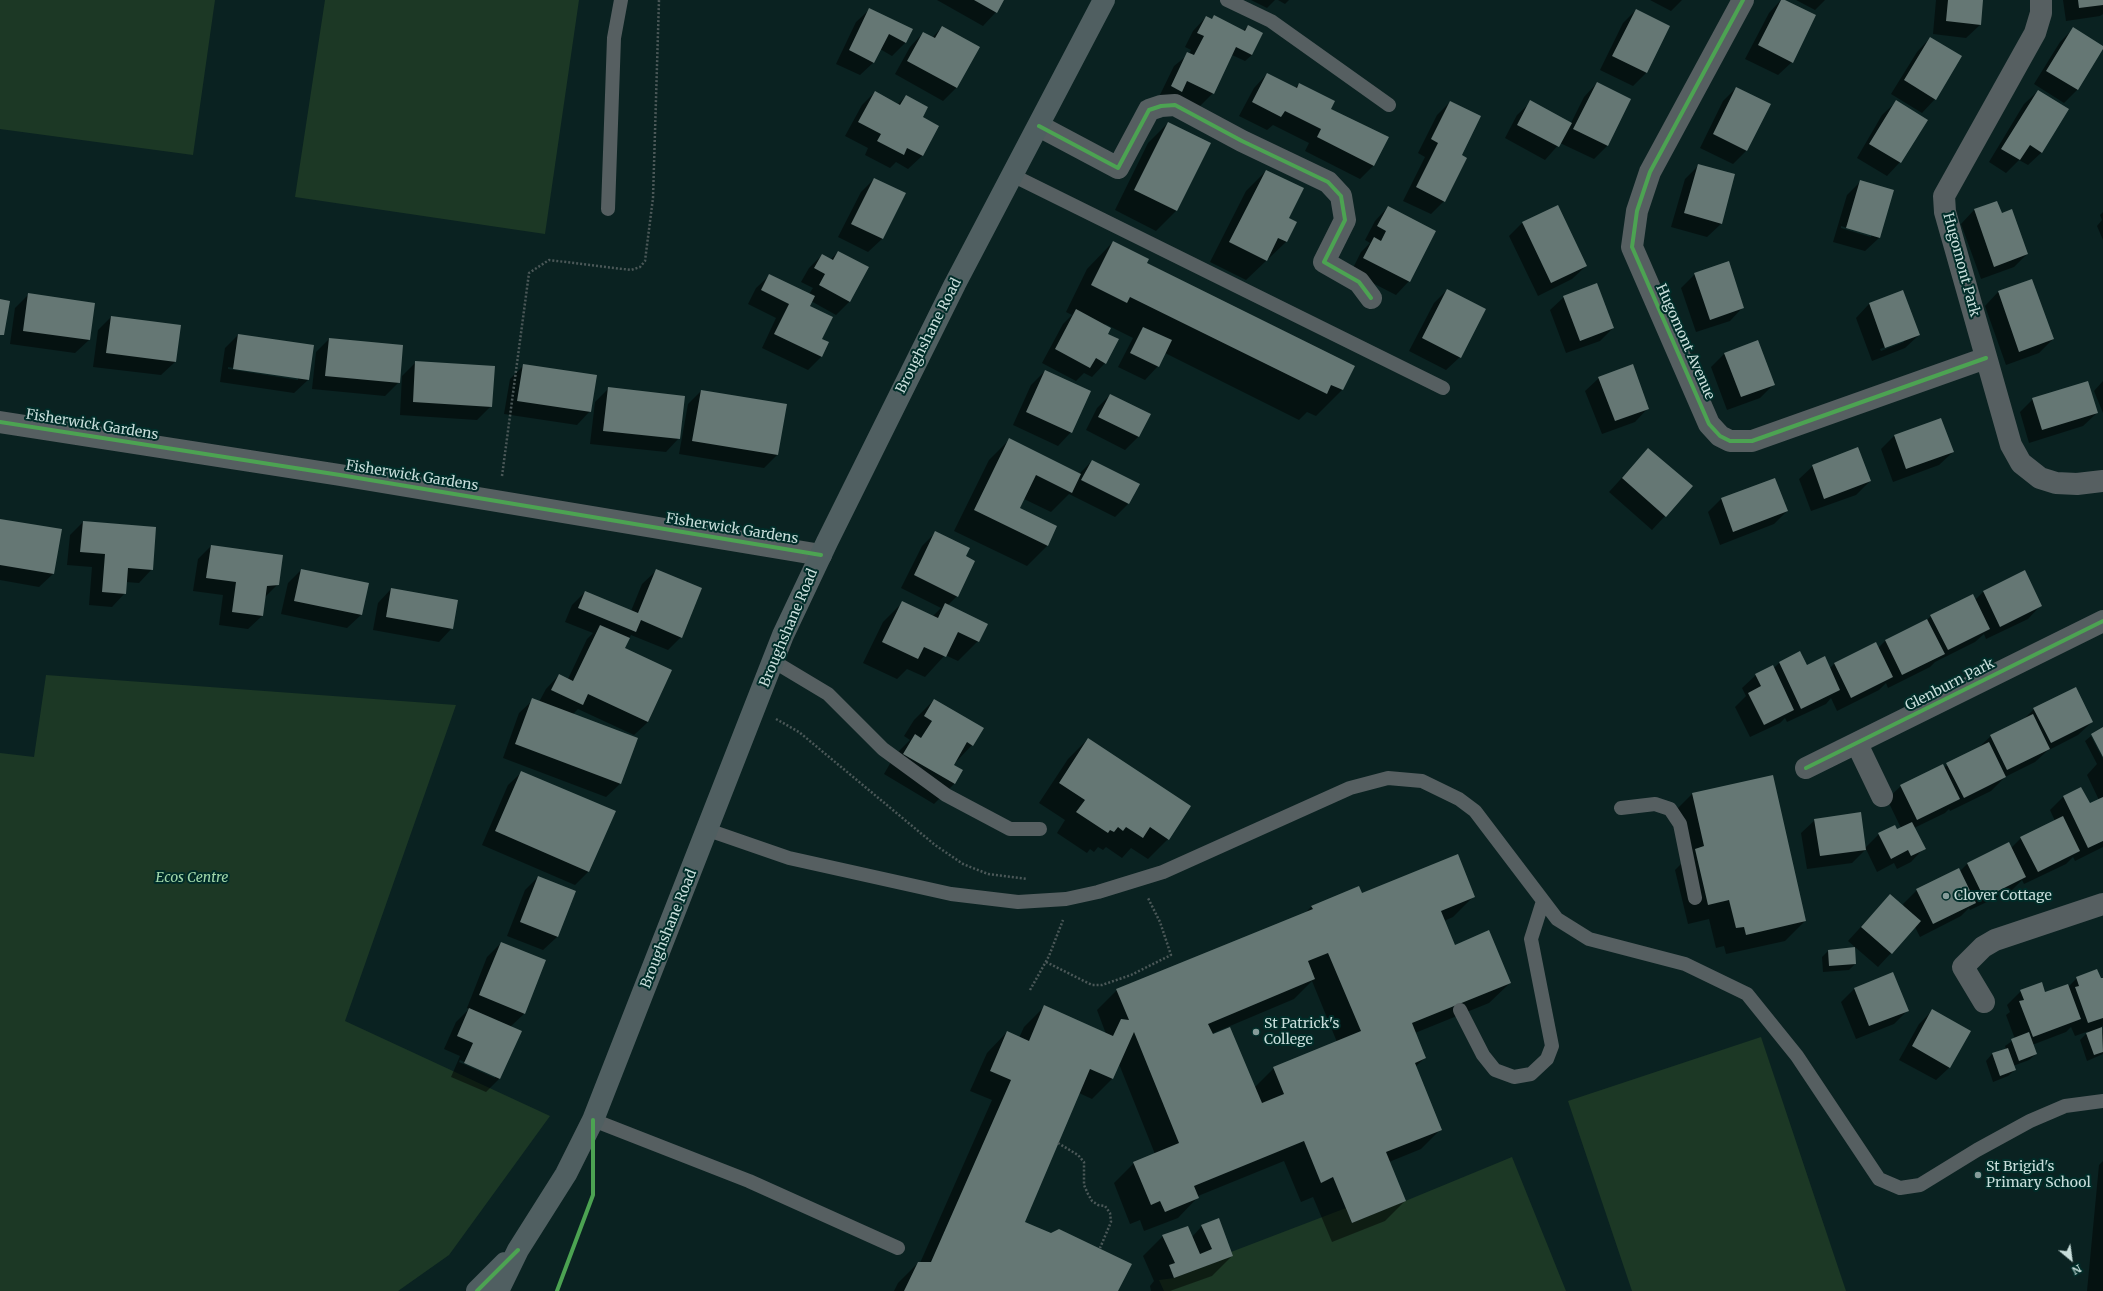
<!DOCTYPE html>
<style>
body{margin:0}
#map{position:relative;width:2103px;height:1291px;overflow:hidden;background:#0a2221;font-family:Merriweather,serif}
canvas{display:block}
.north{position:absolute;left:2051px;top:1239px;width:40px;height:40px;-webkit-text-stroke:3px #002d29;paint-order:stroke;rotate:151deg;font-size:11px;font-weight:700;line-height:16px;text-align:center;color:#c8dedb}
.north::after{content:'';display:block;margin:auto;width:14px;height:18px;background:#c8dedb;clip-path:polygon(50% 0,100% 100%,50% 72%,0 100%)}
</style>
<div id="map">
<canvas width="2103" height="1291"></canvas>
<div class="north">N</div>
</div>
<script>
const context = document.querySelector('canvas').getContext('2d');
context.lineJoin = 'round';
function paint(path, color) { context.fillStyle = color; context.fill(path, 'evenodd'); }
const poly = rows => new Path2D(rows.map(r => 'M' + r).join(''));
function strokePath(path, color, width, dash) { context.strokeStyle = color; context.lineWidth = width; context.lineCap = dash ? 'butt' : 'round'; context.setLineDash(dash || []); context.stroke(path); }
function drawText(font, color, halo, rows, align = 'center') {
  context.font = font + ' Merriweather,serif'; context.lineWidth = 4; context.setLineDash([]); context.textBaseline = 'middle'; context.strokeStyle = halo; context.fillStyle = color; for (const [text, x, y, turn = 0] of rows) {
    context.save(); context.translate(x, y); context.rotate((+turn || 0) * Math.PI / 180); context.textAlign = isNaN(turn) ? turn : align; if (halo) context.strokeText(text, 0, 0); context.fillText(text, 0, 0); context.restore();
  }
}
paint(poly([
 [0,0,215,0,193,155,0,129],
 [325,0,579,0,545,234,295,197],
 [46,675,456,705,345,1021,550,1116,449,1255,398,1291,0,1291,0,753,34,757],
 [1761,1037,1846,1291,1632,1291,1568,1101],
 [1512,1157,1566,1291,1164,1291,1159,1280,1174,1278,1232,1256,1231,1252,1346,1208,1352,1223]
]), '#1c3825');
paint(poly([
 [937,0,1003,0,996,12,983,26],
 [1251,0,1275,0,1267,8],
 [1278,0,1289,0,1285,4],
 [1650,0,1682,0,1671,11],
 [1781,0,1783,0,1792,62,1778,75,1745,59,1769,13],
 [1796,0,1825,0,1815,10],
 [1936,0,1982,0,1980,25,1966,38,1933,34],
 [2063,0,2103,0,2103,14,2100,16,2066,21],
 [870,9,906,42,892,56,880,49,874,62,860,75,836,64,856,22],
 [1636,10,1669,26,1646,73,1633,86,1600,70,1623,23],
 [1206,17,1211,20,1214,17,1243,31,1248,26,1252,55,1245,61,1232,55,1213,93,1199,107,1158,99,1174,66,1189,54,1191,50,1185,47,1193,31],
 [942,27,957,87,943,101,895,74,910,47,923,33,932,38],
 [2073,29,2103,47,2077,90,2064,103,2034,84,2060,42],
 [1930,38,1935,99,1922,113,1891,94,1917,52],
 [1267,74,1295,88,1299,84,1330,109,1374,165,1360,179,1305,151,1309,143,1273,125,1267,130,1239,116,1254,88],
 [1597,83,1630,100,1607,146,1594,159,1560,143,1545,160,1505,138,1517,115,1531,102,1571,123,1584,97],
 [1736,88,1770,105,1746,151,1733,164,1700,148,1723,101],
 [2038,91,2042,152,2028,165,2019,160,2006,173,1989,162,2024,104],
 [875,92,898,104,906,96,922,117,938,126,922,156,908,169,896,162,890,168,865,155,868,148,845,136,862,105],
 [1450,102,1460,155,1444,201,1431,214,1403,201,1425,157,1418,153,1437,115],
 [1896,102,1900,162,1887,176,1857,158,1882,115],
 [1168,123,1209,143,1176,211,1156,231,1115,210,1148,143],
 [1699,165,1721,224,1707,237,1671,227,1685,179],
 [1266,171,1287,219,1295,223,1286,242,1246,280,1210,262,1246,191],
 [874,179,904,194,882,239,868,252,838,237,861,192],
 [1860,182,1892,191,1879,238,1865,251,1833,242,1847,195],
 [1841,226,1871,235,1871,237,1841,228],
 [1997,202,2001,214,2027,254,2014,267,1981,279,1961,224,1974,210],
 [1388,207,1409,281,1396,295,1351,272,1361,252,1370,243,1365,240,1375,221],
 [2103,212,2103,240,2097,226,2102,220,2100,215],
 [1522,223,1586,266,1572,279,1538,296,1509,236],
 [1113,242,1145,264,1342,390,1316,416,1307,412,1299,420,1165,353,1158,366,1145,380,1118,367,1133,338,1105,324,1107,334,1105,363,1092,377,1084,373,1076,381,1042,363,1063,324,1072,315,1066,312,1087,269],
 [838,252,850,301,836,315,811,301,809,307,821,339,828,343,821,357,808,370,762,348,776,318,748,304,756,288,770,275,809,294,813,288,801,282,809,268,822,255,831,259],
 [1695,274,1743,307,1730,321,1696,332,1681,288],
 [2031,280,2053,339,2039,353,2006,365,1985,306,1998,292],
 [1447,290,1460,357,1446,370,1409,351,1434,303],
 [1902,291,1919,335,1905,348,1872,361,1856,318,1869,304],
 [1904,340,1904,342,1881,351,1880,349],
 [29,294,89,340,75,353,10,344,15,308],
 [1564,297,1613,328,1600,341,1566,353,1550,310],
 [111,317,180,326,175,362,161,375,93,367,98,330],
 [238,335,308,380,294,393,220,382,225,348],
 [228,367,298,378,298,380,228,369],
 [329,339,399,382,385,396,312,389,316,352],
 [1724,354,1774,384,1760,398,1727,410,1711,367],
 [416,362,491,406,477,420,400,415,402,376],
 [524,365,590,411,577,425,504,414,510,379],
 [1045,371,1071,432,1058,446,1013,425,1031,385],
 [1599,378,1648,408,1635,422,1602,434,1585,391],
 [2103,381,2103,413,2094,391],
 [608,389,679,438,666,452,590,444,595,402],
 [701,391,777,455,764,468,679,454,688,404],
 [1110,395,1139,436,1125,450,1086,430,1097,408],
 [2033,399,2097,413,2083,426,2029,443,2020,412],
 [1894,436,1953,452,1939,465,1893,482,1881,449],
 [1009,440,1079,474,1092,461,1128,504,1115,517,1069,494,1051,512,1024,499,1019,509,1056,527,1047,546,1027,566,954,531,989,460],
 [1648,449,1665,516,1652,530,1609,492],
 [1813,466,1870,481,1856,495,1811,511,1799,479],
 [1721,499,1787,511,1774,524,1720,545,1708,512],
 [0,520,60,530,53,574,39,587,0,580],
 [83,522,152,569,139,583,126,582,125,593,112,607,89,605,92,567,67,565,70,535],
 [936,532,964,557,957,596,948,605,978,641,958,661,945,655,925,677,907,669,897,679,863,663,883,622,903,602,933,616,941,608,901,588,922,546],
 [211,546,278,584,264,598,262,616,248,629,219,625,223,595,193,591,198,559],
 [301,570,361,615,347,628,281,614,288,583],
 [656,571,681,637,668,650,631,635,624,649,671,671,648,722,634,735,578,709,572,715,620,784,606,797,503,758,519,713,533,700,539,702,546,689,559,675,568,679,587,639,593,633,565,622,572,605,585,592,631,611,642,584],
 [2025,572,2041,605,2028,619,1986,639,1984,634,1975,642,1935,662,1930,667,1888,688,1886,683,1879,690,1837,711,1831,698,1826,704,1787,722,1785,718,1780,723,1750,737,1735,707,1746,696,1742,688,1756,675,1773,669,1779,663,1800,653,1806,666,1829,669,1834,664,1876,643,1878,648,1885,641,1926,621,1931,616,1975,600,1983,592],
 [391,589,452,628,439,642,373,630,378,603],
 [934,700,972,745,953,765,962,770,954,784,934,804,884,774,895,755,910,740,904,736,914,720],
 [2034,709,2092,722,2078,735,2047,751,2035,762,2005,777,1991,791,1950,811,1949,809,1945,813,1914,828,1924,848,1911,862,1897,869,1894,863,1877,872,1866,849,1852,863,1807,869,1801,833,1815,820,1865,848,1879,834,1901,828,1887,799,1901,786,1943,768,1977,749,1991,736,2023,720],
 [2091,736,2103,759,2103,847,2075,861,2073,857,2066,864,2024,884,2022,880,2012,890,1970,910,1969,908,1961,916,1920,937,1915,927,1878,967,1848,941,1890,895,1906,910,1903,904,1917,890,1959,872,1967,864,2009,843,2011,848,2021,838,2055,821,2050,810,2064,796,2089,804,2099,800,2087,775,2097,764,2085,741],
 [1088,739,1168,839,1148,859,1131,848,1122,858,1106,847,1103,850,1098,847,1094,852,1090,849,1087,853,1057,833,1065,820,1039,803,1068,759],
 [522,772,588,872,575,885,482,845,508,785],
 [1692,794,1805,921,1785,941,1726,954,1724,946,1716,948,1709,919,1688,924,1675,870,1683,862,1672,814],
 [538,877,575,891,557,937,543,950,507,936,525,890],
 [1361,894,1473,897,1453,917,1444,921,1454,946,1510,983,1489,1003,1415,1033,1425,1058,1415,1067,1441,1129,1421,1149,1389,1162,1405,1201,1385,1221,1332,1242,1313,1197,1301,1202,1284,1161,1198,1196,1198,1197,1178,1218,1144,1231,1140,1220,1130,1224,1114,1183,1134,1163,1155,1154,1119,1064,1112,1079,1092,1099,1079,1093,1024,1223,1117,1291,894,1291,898,1283,918,1263,920,1263,992,1100,970,1091,987,1053,1007,1032,1019,1038,1024,1027,1044,1007,1106,1034,1097,1010,1117,990,1304,914,1312,906],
 [1312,981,1337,1042,1274,1068,1254,1088,1211,1034,1294,999],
 [501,943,525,1013,510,1027,520,1031,499,1079,486,1092,451,1077,460,1056,444,1049,456,1022,469,1009,467,1008,487,957],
 [460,1060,495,1076,495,1078,459,1062],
 [1854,948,1855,964,1849,970,1823,972,1822,957,1828,951],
 [2077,978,2103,979,2103,1026,2101,1027,2103,1033,2103,1054,2087,1061,2080,1040,2089,1031,2075,1036,2071,1027,2066,1032,2032,1045,2036,1054,2029,1060,2013,1066,2015,1070,2008,1076,1993,1082,1986,1061,1992,1054,2006,1049,2005,1046,2015,1039,2006,1015,2010,1012,2007,1005,2021,991,2045,994,2068,987],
 [1854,989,1908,1010,1894,1024,1856,1039,1841,1002],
 [1932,1011,1950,1067,1936,1080,1899,1060,1919,1024],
 [2103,1161,2103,1291,2087,1291,2099,1165],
 [1202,1226,1232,1256,1212,1276,1170,1291,1151,1291,1150,1286,1154,1281,1143,1256,1163,1236,1192,1237]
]), '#0007');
paint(poly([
 [974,0,1004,0,997,13],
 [1781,0,1785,0,1816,15,1793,63,1758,45],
 [1948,0,1983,0,1981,25,1946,21],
 [2078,0,2103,0,2103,5,2079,8],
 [869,8,913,29,906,43,889,34,874,63,849,50],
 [1636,9,1670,26,1647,73,1612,56],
 [1214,15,1245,31,1248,25,1263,33,1252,55,1236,47,1214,94,1187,81,1182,92,1171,86,1187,52,1194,55,1204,36,1197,33,1206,16,1212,19],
 [942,26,980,47,957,88,907,61,923,32,935,38],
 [2073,27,2103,46,2103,49,2078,90,2046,71],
 [1930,37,1962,56,1936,100,1904,80],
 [1267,73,1297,88,1299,83,1335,101,1331,109,1389,137,1374,166,1317,137,1321,129,1285,111,1281,117,1252,102],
 [1597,82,1631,99,1608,146,1573,129],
 [1736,87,1771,104,1747,151,1713,134],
 [2038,90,2069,109,2042,153,2030,145,2020,160,2001,149],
 [875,91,900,105,906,95,928,107,923,117,939,126,923,156,907,148,904,155,877,141,881,134,858,122],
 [1530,100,1572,123,1559,147,1517,125],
 [1896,100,1928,120,1901,163,1869,144],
 [1450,101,1481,116,1462,155,1467,158,1445,202,1416,187,1438,143,1431,139],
 [1168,122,1211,143,1177,211,1134,190],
 [1698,164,1735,174,1722,224,1684,213],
 [1266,170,1304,188,1289,218,1297,222,1287,242,1278,238,1267,261,1229,242],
 [874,178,906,193,883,239,851,224],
 [1860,180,1894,190,1880,238,1846,228],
 [1997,201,2002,213,2012,209,2028,254,1994,267,1974,209],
 [1558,205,1587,266,1551,283,1522,222],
 [1388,206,1436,231,1410,282,1363,258,1374,237,1381,241,1386,231,1377,226],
 [1113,241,1149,259,1147,263,1355,366,1343,390,1331,385,1327,394,1130,297,1127,303,1091,285],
 [838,251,869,267,850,302,819,285,825,274,814,268,822,254,833,260],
 [1729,261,1744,308,1710,320,1694,273],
 [769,274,815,296,810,306,833,317,822,339,829,342,822,357,774,334,789,304,761,290],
 [2032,279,2054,339,2019,352,1998,291],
 [1597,283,1614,328,1580,341,1563,296],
 [1447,289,1486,309,1461,358,1422,338],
 [1903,290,1920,335,1885,348,1869,303],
 [28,293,95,303,90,340,23,331],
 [0,299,10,301,4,335,0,335],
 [1076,309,1111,328,1108,334,1119,339,1106,364,1096,358,1090,368,1055,349],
 [111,316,181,325,176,362,106,353],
 [1143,327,1172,340,1159,367,1130,353],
 [238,334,314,345,309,380,233,369],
 [329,338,403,345,400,383,325,376],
 [1758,340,1775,385,1741,397,1724,353],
 [415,361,495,366,492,407,413,402],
 [523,364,597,375,591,412,517,401],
 [1633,364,1649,409,1615,421,1598,377],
 [1045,370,1091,391,1072,433,1026,412],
 [2088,381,2098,413,2042,430,2032,398],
 [608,387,685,396,680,439,603,431],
 [701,390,787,404,778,455,692,441],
 [1110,394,1151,414,1139,437,1098,417],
 [1941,418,1954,452,1906,469,1894,435],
 [1009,438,1081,474,1072,493,1036,475,1020,508,1057,526,1048,546,974,510],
 [1858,447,1871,481,1824,499,1812,465],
 [1648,448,1693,486,1666,517,1622,478],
 [1092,460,1140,484,1129,504,1081,480],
 [1775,478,1788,511,1733,532,1721,498],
 [0,519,62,529,54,574,0,565],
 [83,521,156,527,153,570,128,568,126,594,102,592,105,554,80,552],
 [935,531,970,548,966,556,975,561,958,597,914,575],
 [211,545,283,555,279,585,267,586,263,616,232,612,236,582,206,578],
 [301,569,369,583,362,615,294,601],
 [656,569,702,588,682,638,641,620,636,632,578,608,585,591,638,613],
 [2025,570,2042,606,2000,627,1983,591],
 [391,588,458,600,453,629,386,617],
 [1973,594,1990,629,1948,650,1930,615],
 [902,601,938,618,945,603,988,624,979,642,958,632,946,657,924,647,918,659,882,642],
 [1927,619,1945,654,1902,675,1885,640],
 [600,625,630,638,625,648,672,670,648,722,588,694,583,705,551,690,559,674,573,681],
 [1876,642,1893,677,1851,698,1834,663],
 [1800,651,1807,665,1825,656,1840,690,1801,709,1779,662],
 [1773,665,1794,710,1764,725,1748,693,1761,686,1755,674],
 [2076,687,2093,722,2051,743,2033,708],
 [532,698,638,738,621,784,515,744],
 [934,699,984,728,973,746,967,742,954,765,963,770,955,784,903,754,915,734,921,738,932,721,924,716],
 [2033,714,2050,749,2007,770,1990,735],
 [2103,727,2103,757,2091,734],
 [1088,738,1191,806,1169,840,1150,827,1143,838,1126,827,1123,831,1118,827,1114,832,1110,830,1108,833,1076,812,1085,800,1059,783],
 [1989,742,2006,777,1964,798,1946,763],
 [1943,764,1960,799,1917,820,1900,785],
 [521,771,616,811,589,872,495,831],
 [1773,775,1806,921,1746,935,1744,927,1736,928,1729,900,1708,905,1695,849,1704,846,1692,793],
 [2081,787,2090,803,2103,797,2103,841,2088,848,2063,796],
 [1861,812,1866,850,1820,856,1814,819],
 [2063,816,2080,851,2038,872,2020,837],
 [1912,822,1926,849,1911,856,1908,850,1891,859,1878,833,1895,825,1897,829],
 [2009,842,2026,877,1984,898,1967,863],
 [1458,854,1475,897,1441,911,1455,945,1489,930,1511,983,1412,1023,1426,1058,1415,1063,1442,1130,1386,1152,1406,1201,1352,1223,1333,1177,1321,1183,1304,1141,1194,1186,1199,1198,1165,1212,1160,1201,1151,1205,1133,1162,1179,1143,1134,1032,1113,1079,1090,1069,1025,1222,1051,1233,1059,1229,1132,1264,1118,1291,904,1291,918,1262,931,1262,1011,1080,990,1071,1007,1031,1029,1041,1044,1005,1113,1036,1121,1019,1129,1020,1116,989,1313,909,1311,906,1359,886,1362,893],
 [1328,953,1361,1031,1273,1067,1284,1094,1262,1103,1230,1027,1213,1034,1208,1024,1315,979,1308,961],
 [1959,868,1976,903,1933,924,1916,889],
 [538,876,576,891,558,937,520,922],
 [1890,894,1921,921,1892,954,1861,927],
 [501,942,546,960,525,1014,479,995],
 [1855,947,1856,964,1829,966,1828,950],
 [2097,969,2101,978,2103,978,2103,1018,2088,1023,2075,987,2079,986,2076,977],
 [1893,972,1909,1011,1869,1026,1854,988],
 [2042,982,2045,992,2068,984,2081,1019,2033,1037,2019,1001,2024,1000,2020,990],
 [469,1008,522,1031,500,1079,464,1063,473,1043,457,1036],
 [1932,1009,1971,1031,1950,1068,1912,1046],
 [2102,1027,2103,1052,2094,1055,2086,1033],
 [2029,1032,2037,1054,2019,1061,2011,1039],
 [2008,1048,2016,1070,2000,1076,1992,1053],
 [1219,1218,1233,1256,1174,1278,1169,1265,1175,1263,1162,1235,1188,1226,1200,1254,1212,1249,1201,1225]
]), '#657774');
strokePath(poly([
 [502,476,529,273,549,260,631,270,640,267,645,261,653,198,659,0],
 [776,719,799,732,935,845,963,864,988,874,1027,879],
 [1046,962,1092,985,1102,985,1131,975,1171,955,1160,922,1148,898],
 [1030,990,1049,956,1063,920],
 [1058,1143,1078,1155,1084,1162,1084,1185,1088,1194,1092,1201,1098,1205,1105,1206,1110,1213,1111,1222,1100,1248]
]), '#4b5858', 2.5, [2, 2]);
strokePath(poly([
 [1227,0,1271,21,1389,105],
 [1012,175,1443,388],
 [608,209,614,38,621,0],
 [773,661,828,694,883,749,946,795,1010,829,1040,829],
 [1621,808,1655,804,1670,809,1680,824,1695,898],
 [708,830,789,858,951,894,1018,902,1066,899,1098,892,1163,872,1350,788,1388,778,1422,781,1459,799,1475,811,1557,919,1589,939,1685,964,1747,994,1797,1056,1879,1179,1900,1188,1920,1185,1977,1150,2030,1121,2065,1106,2103,1101],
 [1460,1010,1483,1055,1495,1070,1514,1077,1531,1074,1547,1059,1552,1046,1531,939,1543,901],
 [593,1120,749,1181,898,1248]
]), '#565f61', 14);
strokePath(poly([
 [1743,0,1650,172,1637,211,1632,247,1709,424,1720,436,1730,441,1752,441,1986,358],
 [2041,0,2041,13,2035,33,1944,196,1945,212,2011,445,2021,463,2040,478,2056,483,2077,484,2103,481],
 [1039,126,1118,168,1149,110,1161,106,1175,105,1242,141,1328,182,1341,196,1345,220,1324,262,1359,282,1371,298],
 [0,422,340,475,821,555],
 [1857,744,1882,796],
 [1806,768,2103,621],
 [1984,1002,1963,967,1983,947,1995,940,2103,904]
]), '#565f61', 22);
strokePath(poly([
 [477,1291,505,1263],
 [498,1291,518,1250,566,1174,593,1120,783,635,827,542,955,284,1104,0]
]), '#505f61', 22);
strokePath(poly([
 [1743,0,1650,172,1637,211,1632,247,1709,424,1720,436,1730,441,1752,441,1986,358],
 [1039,126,1118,168,1149,110,1161,106,1175,105,1242,141,1328,182,1341,196,1345,220,1324,262,1359,282,1371,298],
 [0,422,340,475,821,555],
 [1806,768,2103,621],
 [477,1291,518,1250],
 [557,1291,593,1195,593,1120]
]), '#4ca352', 4);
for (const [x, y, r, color] of [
 [1946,896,4,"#869c9a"],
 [1256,1032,4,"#869c9a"],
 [1978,1175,4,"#869c9a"]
]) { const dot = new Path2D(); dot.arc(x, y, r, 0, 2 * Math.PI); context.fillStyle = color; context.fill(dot); strokePath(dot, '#002d29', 1.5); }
drawText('14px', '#c8dedb', '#002d29', [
 ["Hugomont Park",1961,265,75],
 ["Broughshane Road",929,336,-63],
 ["Hugomont Avenue",1685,342,66],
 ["Fisherwick Gardens",92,425,9],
 ["Fisherwick Gardens",412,476,9],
 ["Fisherwick Gardens",732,529,9],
 ["Broughshane Road",789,628,-67],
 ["Glenburn Park",1950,685,-27],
 ["Broughshane Road",669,929,-68]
]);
drawText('italic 14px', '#a1d7aa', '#002d29', [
 ["Ecos Centre",192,878]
]);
drawText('14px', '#c8dedb', '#002d29', [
 ["Clover Cottage",1954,896],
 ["St Patrick's",1264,1024],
 ["College",1264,1040],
 ["St Brigid's",1986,1167],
 ["Primary School",1986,1183]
], 'left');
</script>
